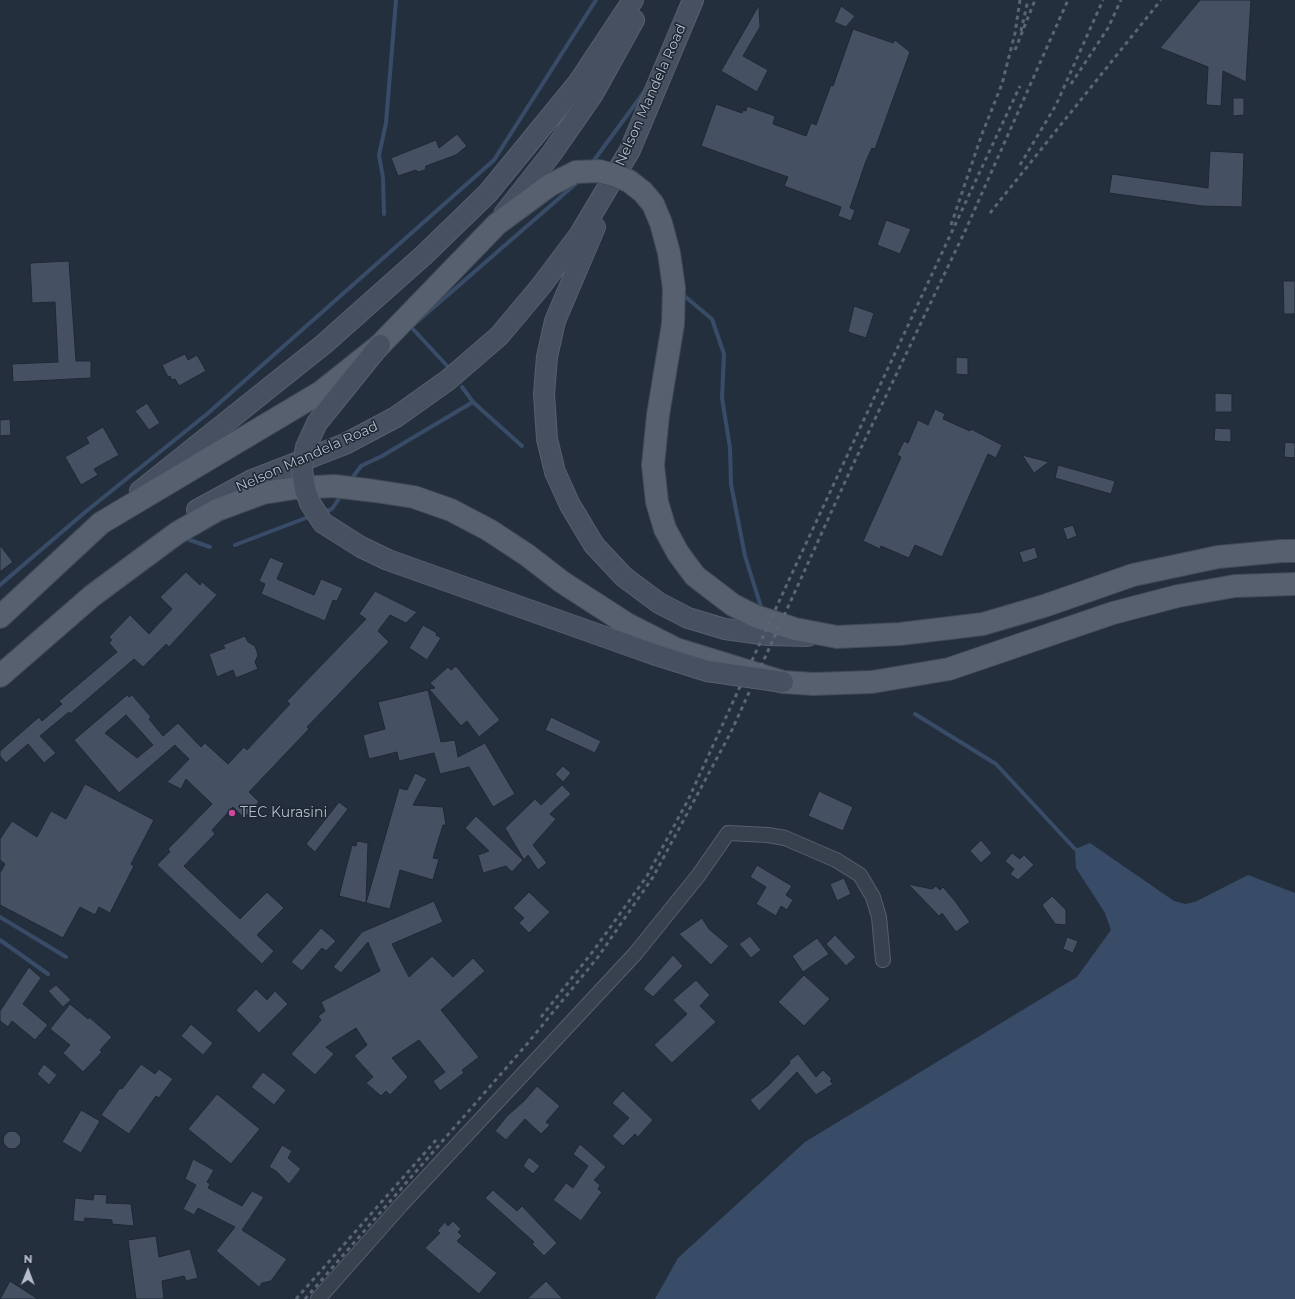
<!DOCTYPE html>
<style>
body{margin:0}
#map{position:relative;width:1295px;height:1299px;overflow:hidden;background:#242f3e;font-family:Montserrat,sans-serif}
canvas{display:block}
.north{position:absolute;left:8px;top:1251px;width:40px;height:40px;-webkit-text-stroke:3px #1d2633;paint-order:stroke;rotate:1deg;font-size:11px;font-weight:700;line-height:16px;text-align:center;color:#b4bcc9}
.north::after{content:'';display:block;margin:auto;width:14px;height:18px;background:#b4bcc9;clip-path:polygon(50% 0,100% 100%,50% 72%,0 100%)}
</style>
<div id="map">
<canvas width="1295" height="1299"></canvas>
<div class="north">N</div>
</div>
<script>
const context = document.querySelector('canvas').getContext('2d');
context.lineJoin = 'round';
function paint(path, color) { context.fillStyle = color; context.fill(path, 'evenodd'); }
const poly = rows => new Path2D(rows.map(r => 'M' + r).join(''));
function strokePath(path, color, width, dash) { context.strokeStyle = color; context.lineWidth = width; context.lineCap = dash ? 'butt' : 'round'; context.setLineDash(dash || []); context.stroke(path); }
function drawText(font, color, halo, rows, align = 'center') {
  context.font = font + ' Montserrat,sans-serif'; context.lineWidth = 3; context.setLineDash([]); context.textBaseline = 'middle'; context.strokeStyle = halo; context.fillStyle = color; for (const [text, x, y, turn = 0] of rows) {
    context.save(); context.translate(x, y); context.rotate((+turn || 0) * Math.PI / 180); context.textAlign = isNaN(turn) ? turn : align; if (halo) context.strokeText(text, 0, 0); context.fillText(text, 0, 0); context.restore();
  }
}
paint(poly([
 [1090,843,1174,901,1185,904,1195,902,1248,875,1295,893,1295,1299,655,1299,678,1258,805,1142,1077,977,1111,930,1105,913,1076,868,1075,849]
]), '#394c67');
strokePath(poly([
 [592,163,647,88],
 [384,214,383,178,379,155,386,123,396,0],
 [682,294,712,319,724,354,722,398,730,448,731,484,745,556,762,610],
 [451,370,411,327,580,180],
 [462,387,473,402,522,446],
 [350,481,361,466,382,456,473,402],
 [323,512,332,509,342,494],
 [184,538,210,547],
 [235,545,311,516],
 [0,585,84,513,207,414,494,160,596,0],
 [915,714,996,764,1075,849],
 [0,917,66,957],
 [0,940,48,974]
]), '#394c67', 4);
const building = poly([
 [1200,0,1251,0,1246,82,1223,71,1221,106,1206,105,1208,67,1160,48,1200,0],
 [759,5,760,27,743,56,768,70,757,92,721,71,759,5],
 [841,6,855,16,846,27,834,22,841,6],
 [853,29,893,43,895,40,910,52,875,149,872,148,866,161,850,208,855,210,851,221,838,216,841,207,784,186,788,177,701,146,716,104,742,113,743,110,746,111,747,106,775,116,773,124,806,136,811,123,816,125,831,85,833,86,853,29],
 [1233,98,1244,98,1244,115,1233,116,1233,98],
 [457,134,467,146,456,155,426,166,425,170,418,172,416,170,398,176,391,158,436,140,439,148,457,134],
 [1210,151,1244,153,1242,207,1202,206,1109,193,1112,174,1208,188,1210,151],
 [886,220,911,229,900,254,877,245,886,220],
 [69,261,76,361,91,361,91,378,13,382,12,364,58,362,55,302,32,303,30,263,69,261],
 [1283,281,1295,281,1295,314,1284,314,1283,281],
 [854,306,874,313,866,338,848,332,854,306],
 [185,354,188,360,197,355,206,371,179,386,175,379,172,380,170,376,168,377,162,365,185,354],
 [956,357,968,358,968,375,956,374,956,357],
 [1215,393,1232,394,1232,412,1215,412,1215,393],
 [147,403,160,423,149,430,135,411,147,403],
 [935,409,945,414,943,419,970,431,971,429,1002,445,996,458,988,454,942,557,915,545,909,558,881,546,880,549,863,541,901,457,897,455,904,441,908,443,918,420,928,425,935,409],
 [10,419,11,435,0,436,0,420,10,419],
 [103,427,119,455,94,469,98,475,81,485,65,457,89,443,86,437,103,427],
 [1215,428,1231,429,1231,442,1214,441,1215,428],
 [1285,442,1295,443,1295,458,1284,457,1285,442],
 [1022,455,1049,462,1034,473,1022,455],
 [1058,465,1115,481,1111,494,1055,478,1058,465],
 [1073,525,1077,536,1067,540,1063,528,1073,525],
 [0,545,13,562,0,572,0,545],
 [1035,547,1038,558,1023,563,1019,552,1035,547],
 [270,557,284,563,277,579,314,595,321,579,343,588,338,599,336,601,333,600,325,621,261,594,265,584,259,581,270,557],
 [186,572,200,585,202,582,217,595,169,647,166,644,143,667,134,659,70,714,69,712,40,736,56,753,44,763,28,744,6,763,0,756,0,751,39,717,42,721,62,704,59,701,117,652,109,643,112,640,109,637,130,615,149,634,172,609,160,597,186,572],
 [375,591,417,612,406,623,390,615,378,631,389,642,307,727,309,729,249,792,259,802,244,818,233,807,212,830,215,834,184,866,240,919,267,892,284,908,257,935,274,951,262,964,157,865,170,852,168,849,212,804,186,779,181,789,167,782,189,759,175,745,119,793,74,740,127,695,129,697,132,695,151,717,149,719,163,736,178,723,201,747,205,743,228,764,244,747,247,750,290,704,287,701,366,619,359,614,375,591],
 [126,715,153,745,137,758,105,733,126,715],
 [423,625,437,633,436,635,441,638,427,660,409,648,423,625],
 [245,636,248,642,255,646,258,655,255,662,258,669,236,678,233,670,217,677,209,654,225,648,223,645,245,636],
 [456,666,500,720,479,737,467,721,461,726,429,689,435,688,430,683,448,667,451,670,456,666],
 [428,690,441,742,455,740,458,757,485,743,515,794,493,807,469,767,440,774,434,753,399,761,397,752,369,759,363,735,385,729,378,702,428,690],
 [551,717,601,741,595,753,545,730,551,717],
 [563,766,571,773,563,782,555,774,563,766],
 [415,773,427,779,413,805,443,807,446,825,443,825,433,858,439,859,433,880,400,870,390,909,366,903,399,788,407,790,415,773],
 [85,784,154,820,131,864,134,866,110,913,99,907,95,915,80,907,63,938,0,905,0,873,5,864,0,860,0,839,12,821,37,837,51,811,66,819,85,784],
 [562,785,571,794,550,814,556,819,533,845,547,863,538,870,528,855,524,860,505,828,535,799,541,805,562,785],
 [819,791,853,807,843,831,808,816,819,791],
 [339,802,348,809,315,852,306,844,339,802],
 [476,816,523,860,512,872,506,866,483,873,478,855,489,851,465,828,476,816],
 [981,840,992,853,981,863,970,851,981,840],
 [357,841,368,843,366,903,339,896,352,845,356,846,357,841],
 [1012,853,1020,859,1024,855,1034,865,1018,880,1010,874,1014,869,1005,861,1012,853],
 [757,865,792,886,786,895,793,900,787,910,781,906,776,916,756,904,766,887,750,877,757,865],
 [844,878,851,894,837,901,830,884,844,878],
 [908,884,932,889,936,886,940,890,943,887,955,901,970,922,956,932,942,913,939,916,908,884],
 [529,892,550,912,529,933,519,923,524,918,513,908,529,892],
 [1052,896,1066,910,1066,925,1055,924,1042,905,1052,896],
 [434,901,443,922,392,944,409,977,432,956,453,977,473,958,485,971,441,1010,479,1057,462,1070,464,1073,440,1091,433,1081,445,1072,419,1040,392,1058,408,1077,390,1095,386,1091,381,1096,366,1083,373,1077,354,1056,367,1045,356,1028,326,1047,334,1054,315,1075,291,1054,321,1020,318,1016,325,1011,321,1002,380,971,368,942,341,973,333,967,362,932,434,901],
 [702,918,709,929,729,946,711,965,679,934,702,918],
 [321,928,336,941,326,951,322,948,302,971,291,962,321,928],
 [835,935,856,957,846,966,826,944,835,935],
 [750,936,761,950,751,958,739,944,750,936],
 [1067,937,1078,941,1073,953,1063,949,1067,937],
 [817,938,829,954,803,972,792,956,817,938],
 [673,955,683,966,653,997,643,989,673,955],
 [29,967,41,978,23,1004,48,1025,35,1040,12,1021,8,1027,0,1021,0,1011,29,967],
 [804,975,830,999,804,1026,778,1002,804,975],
 [696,980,710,995,700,1006,716,1022,672,1063,654,1045,687,1014,673,1000,696,980],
 [56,985,71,1000,63,1007,48,991,56,985],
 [256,989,267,1000,275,991,288,1004,259,1033,236,1010,256,989],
 [70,1004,88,1019,89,1017,112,1037,100,1050,102,1052,83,1072,63,1053,70,1045,50,1029,70,1004],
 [191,1024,213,1043,203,1055,181,1036,191,1024],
 [798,1054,816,1077,823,1070,832,1079,830,1081,833,1084,816,1095,797,1072,759,1111,750,1100,769,1085,790,1063,789,1061,798,1054],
 [44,1064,57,1075,49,1085,37,1074,44,1064],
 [141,1064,155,1074,159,1069,173,1079,159,1098,156,1096,129,1134,101,1115,120,1088,122,1089,141,1064],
 [263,1072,286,1090,274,1105,251,1087,263,1072],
 [537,1086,560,1106,546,1122,550,1125,541,1134,525,1119,506,1140,495,1131,507,1116,524,1101,537,1086],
 [623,1091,653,1120,638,1137,635,1134,623,1146,612,1136,629,1118,612,1103,623,1091],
 [217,1094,260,1129,231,1164,188,1129,217,1094],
 [81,1110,100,1121,81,1153,62,1142,81,1110],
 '3 1140a9 9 0 1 1 18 0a9 9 0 1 1-18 0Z',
 [580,1144,606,1167,594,1180,600,1185,598,1189,602,1192,581,1221,553,1200,566,1183,573,1188,588,1166,573,1154,580,1144],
 [282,1145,292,1151,288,1158,301,1169,289,1184,276,1171,269,1167,282,1145],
 [529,1157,540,1166,533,1174,523,1166,529,1157],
 [193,1159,214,1170,207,1182,210,1184,208,1188,242,1206,252,1191,264,1197,242,1230,287,1259,271,1281,262,1283,259,1287,216,1251,235,1227,198,1208,194,1215,183,1209,196,1185,185,1179,193,1159],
 [493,1190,517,1211,522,1206,557,1243,544,1256,532,1244,534,1242,485,1198,493,1190],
 [94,1194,107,1195,106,1203,131,1204,134,1226,112,1224,112,1220,85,1218,84,1222,73,1221,75,1198,93,1200,94,1194],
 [453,1221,461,1229,458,1232,462,1236,457,1241,497,1273,479,1294,425,1248,440,1233,437,1231,445,1222,448,1226,453,1221],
 [156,1236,159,1257,190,1249,198,1278,186,1281,184,1276,162,1281,164,1299,136,1299,128,1240,156,1236],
 [10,1281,38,1299,0,1299,10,1281],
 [546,1281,563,1299,527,1299,546,1281]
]);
paint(building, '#455162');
strokePath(building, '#1f2835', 1);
const minor = poly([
 [318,1299,401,1205,635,954,698,876,728,833,768,835,785,838,836,860,860,875,873,897,879,917,883,960]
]);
const secondary = poly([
 [504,214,552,153,593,94,634,20],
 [595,227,555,321,547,357,544,394,547,439,555,472,570,505,594,545,624,577,659,603,688,618,725,629,768,635,808,636],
 [140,491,324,344,424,255,488,193,578,83,633,0],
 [197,510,252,480,345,444,396,417,448,380,499,336,541,286,580,234,630,150,693,0]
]);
const primary = poly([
 [653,204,661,223,669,253,674,288,673,324,658,415,653,465,657,502,665,529,678,553,695,576,733,605,755,616,795,629,837,637,900,634,983,624,1044,606,1133,575,1218,557,1282,551,1295,551],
 [0,617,101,523,321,392,380,345,497,224,550,185,576,172],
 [0,676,92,596,177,533,217,510,263,493,295,488,334,486,375,491,414,497,451,510,489,530,527,555,562,582,627,624,676,649,783,682,813,684,872,682,949,669,1113,613,1178,596,1235,586,1295,584]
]);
strokePath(minor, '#565f6c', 16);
strokePath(secondary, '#565f6c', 22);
strokePath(primary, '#414a57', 24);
strokePath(minor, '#38414e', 14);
strokePath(secondary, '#465061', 20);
strokePath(primary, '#56606e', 22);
strokePath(poly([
 [1021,31,1028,0],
 [1015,50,1035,0],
 [1071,84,1108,28,1121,0],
 [1020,165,1056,105,1103,0],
 [990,213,1161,0],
 [951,225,982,134,1002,84,1015,33,1020,0],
 [541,1017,594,950,647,876,688,800,788,582,1020,86],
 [296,1299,436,1140],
 [305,1299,527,1044,598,957,653,877,731,732,850,471,966,229,1068,0]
]), '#5a6575', 3, [4, 4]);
const secondaryBridge = poly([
 [380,345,317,423,306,447,302,469,305,489,310,503,323,523,361,547,388,560,653,654,707,671,783,682]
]);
const primaryBridge = poly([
 [576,172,599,171,614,175,629,181,643,192,653,204]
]);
strokePath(secondaryBridge, '#565f6c', 22, []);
strokePath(primaryBridge, '#414a57', 24, []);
strokePath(secondaryBridge, '#465061', 20);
strokePath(primaryBridge, '#56606e', 22);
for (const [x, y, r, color] of [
 [232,813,4,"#d1479c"]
]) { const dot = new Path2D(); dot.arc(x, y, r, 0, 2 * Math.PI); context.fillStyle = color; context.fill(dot); strokePath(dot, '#1d2633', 1.5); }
drawText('14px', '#b4bcc9', '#1d2633', [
 ["Nelson Mandela Road",651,95,-66],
 ["Nelson Mandela Road",307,457,-24]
]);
drawText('14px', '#b4bcc9', '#1d2633', [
 ["TEC Kurasini",240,813]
], 'left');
</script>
